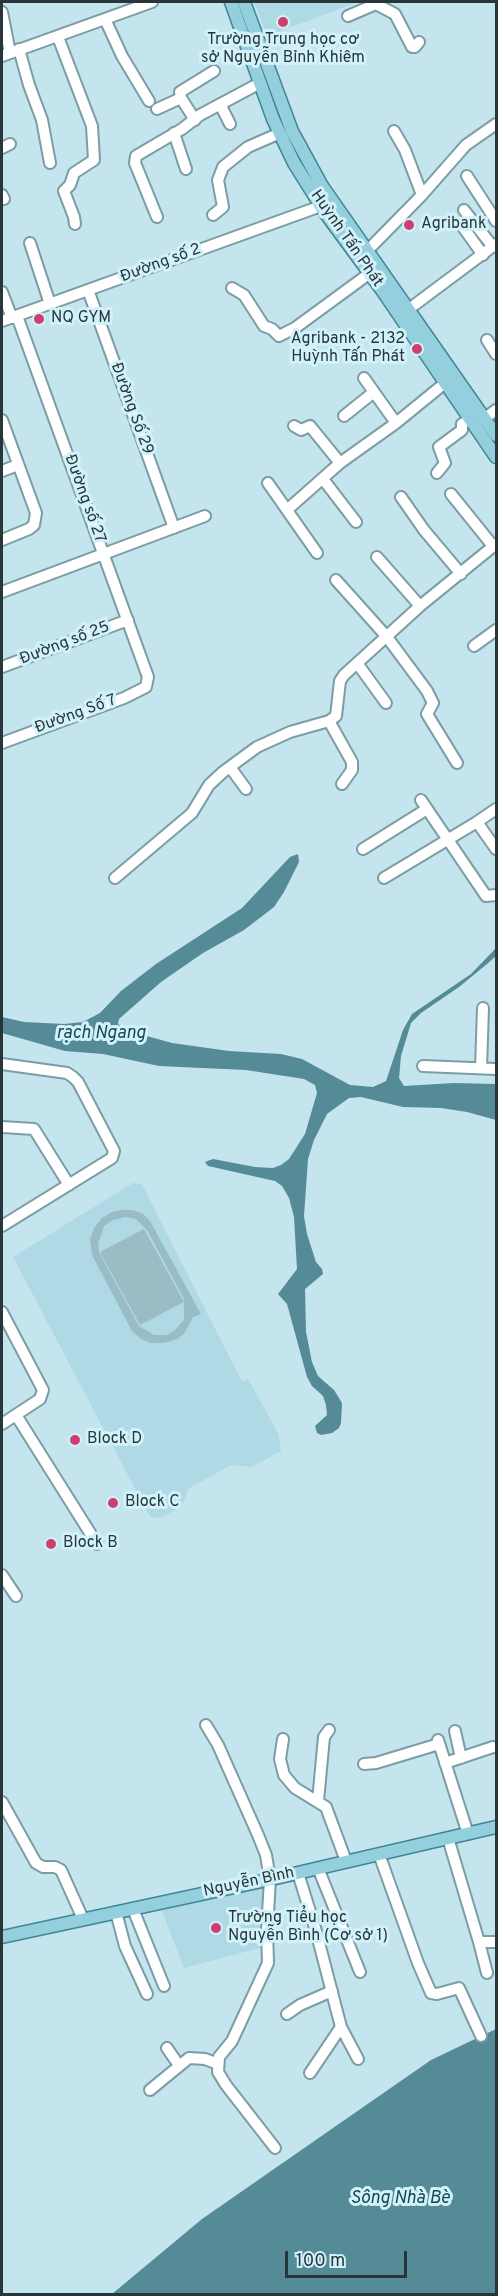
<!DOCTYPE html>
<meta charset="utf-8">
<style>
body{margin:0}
#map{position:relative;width:498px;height:2296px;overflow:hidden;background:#c4e5ee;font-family:Overpass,sans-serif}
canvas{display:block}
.frame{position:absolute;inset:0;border:3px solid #293639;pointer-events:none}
.scale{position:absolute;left:285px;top:2251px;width:122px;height:27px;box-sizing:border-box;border:3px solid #293639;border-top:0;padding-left:8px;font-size:18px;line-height:21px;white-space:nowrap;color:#293639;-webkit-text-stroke:4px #d1f2fb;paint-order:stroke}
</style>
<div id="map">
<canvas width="498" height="2296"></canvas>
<div class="frame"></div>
<div class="scale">100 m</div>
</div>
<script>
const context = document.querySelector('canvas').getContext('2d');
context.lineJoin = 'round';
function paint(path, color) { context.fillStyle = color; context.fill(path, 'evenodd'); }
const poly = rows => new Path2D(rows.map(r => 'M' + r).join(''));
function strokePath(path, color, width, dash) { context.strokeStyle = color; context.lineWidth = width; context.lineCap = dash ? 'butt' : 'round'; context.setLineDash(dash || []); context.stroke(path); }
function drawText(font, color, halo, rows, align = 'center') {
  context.font = font + ' Overpass,sans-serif'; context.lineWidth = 6; context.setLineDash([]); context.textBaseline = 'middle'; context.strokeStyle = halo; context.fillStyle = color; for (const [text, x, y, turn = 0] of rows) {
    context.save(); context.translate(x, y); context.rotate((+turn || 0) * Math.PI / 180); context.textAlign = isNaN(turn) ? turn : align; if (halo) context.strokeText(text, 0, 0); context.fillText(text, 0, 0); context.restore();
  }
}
paint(poly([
 [254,2,359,2,267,36],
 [133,1183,142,1184,242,1382,248,1379,278,1433,281,1451,252,1467,231,1465,188,1489,182,1506,161,1518,150,1517,13,1257],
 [265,1886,263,1947,184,1968,161,1909]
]), '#afd9e4');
paint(poly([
 [122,1210,133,1210,143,1214,150,1221,201,1314,193,1317,184,1334,177,1339,164,1343,151,1343,141,1339,132,1331,92,1255,90,1239,94,1228,102,1218,112,1212],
 [125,1217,136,1219,147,1230,184,1299,184,1320,174,1331,166,1335,154,1335,139,1326,99,1252,98,1244,104,1226,113,1220],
 [144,1229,184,1302,140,1325,100,1252]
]), '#99bcc5');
paint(poly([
 [298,854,299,862,284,892,274,907,244,930,203,953,161,982,119,1019,118,1024,125,1030,172,1043,229,1051,281,1054,302,1059,350,1085,373,1087,386,1081,403,1030,412,1014,471,974,496,948,496,956,487,964,459,987,421,1013,411,1023,401,1056,399,1078,404,1086,454,1083,496,1084,496,1120,467,1112,441,1108,403,1107,361,1097,349,1098,327,1114,314,1140,308,1159,304,1216,307,1234,316,1262,322,1269,323,1274,305,1289,306,1332,312,1362,318,1376,334,1390,342,1403,341,1423,339,1428,332,1433,321,1435,317,1433,315,1426,327,1415,326,1405,323,1396,312,1386,307,1377,287,1304,278,1294,297,1269,294,1217,289,1198,282,1186,275,1181,208,1166,205,1162,213,1159,255,1167,273,1168,281,1165,289,1159,305,1134,317,1093,315,1085,304,1079,246,1070,159,1066,103,1054,65,1051,2,1033,2,1017,24,1022,64,1024,83,1022,100,1013,121,991,156,964,242,908,290,857],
 [496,2029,496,2294,112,2294,202,2219,431,2060]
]), '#558a97');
const minor = poly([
 [376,4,395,14,412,47,415,47,419,42],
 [2,12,10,53],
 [348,16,376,4,375,2],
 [105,19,122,56,149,101],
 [58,37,92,126,94,160,74,173,70,185,64,191,74,217,75,224],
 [19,49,29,85,42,120,50,163],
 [2,56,152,2],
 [220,104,230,124],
 [157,109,181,98],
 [195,120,181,98,180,92,214,71],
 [174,133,186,169],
 [2,148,10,144],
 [467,176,496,221],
 [2,195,4,199],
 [422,195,466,145,496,124],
 [464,210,493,247],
 [213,215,223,207,218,180,223,167,248,147,280,133],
 [157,217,135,163,136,156,182,129,200,115,260,83],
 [463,227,483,255],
 [30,243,50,304],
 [367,251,422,195,405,150,394,131],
 [232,288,244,295,264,326,272,329,279,336,295,328,370,273],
 [88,290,174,528],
 [2,292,12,318],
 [409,309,496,244],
 [2,321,321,206],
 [487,340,496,354],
 [364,378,396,423],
 [344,416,374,392],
 [485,418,496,410],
 [2,420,36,513,34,525,29,529,2,540],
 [294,426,301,430,310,426,340,463],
 [2,471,18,465],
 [437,473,445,463,439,447,462,430,462,424,470,419],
 [323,479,356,522],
 [268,483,317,553],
 [451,494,493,546],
 [401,497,424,530,461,574],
 [288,509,340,463,396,423,445,383],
 [377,557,420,606],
 [336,580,387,637,427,691,433,703,427,714,457,763],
 [2,592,205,516],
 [474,646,496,630],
 [357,663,386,703],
 [2,667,128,620],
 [329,721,352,762,352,770,342,784],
 [2,743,124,698,146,687,148,677,17,316],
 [230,767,246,789],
 [421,800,486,896,496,895],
 [477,822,496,809],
 [363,849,427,809],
 [115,878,192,813,209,785,223,772,257,747,290,732,329,721,336,716,340,681,344,675,420,606,496,544],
 [384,878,477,822,496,849],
 [2,1064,67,1073,73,1077,78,1082,114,1151,112,1158,2,1226],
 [423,1066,496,1069],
 [481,1068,483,1008],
 [2,1127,34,1129,69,1185],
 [2,1312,43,1390,40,1399,2,1424],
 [16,1415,97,1544],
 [2,1575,16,1596],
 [206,1725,218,1745,258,1835,266,1855,270,1879,267,1931,268,1963,232,2041,219,2057,218,2072,226,2085,275,2148],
 [455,1731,461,1758],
 [283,1739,280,1759,284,1775,295,1788,326,1807,346,1861],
 [438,1740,468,1834],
 [445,1763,493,1747],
 [364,1764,376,1763,439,1744],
 [318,1801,324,1737,329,1730],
 [2,1802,36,1863,43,1867,55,1867,61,1870,83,1919],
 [448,1838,479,1942,496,1942],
 [379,1854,418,1963,431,1993,437,1994,459,1988,481,2036],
 [318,1868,360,1972],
 [298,1873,316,1931,341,2027,358,2059],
 [133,1909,164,1986],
 [116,1912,125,1946,147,1994],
 [479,1942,487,1973],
 [287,2014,300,2005,332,1991],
 [167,2048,178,2064],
 [310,2073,341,2027],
 [150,2090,189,2058,205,2059,218,2064]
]);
const major = poly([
 [231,2,273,119,294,163,326,214,382,290,496,457],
 [244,2,292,131,322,186,496,435],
 [2,1937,276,1878,496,1827]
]);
strokePath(minor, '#7d9da5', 14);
strokePath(major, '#408595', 15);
strokePath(minor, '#fff', 10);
strokePath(major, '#94cfdd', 12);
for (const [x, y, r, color] of [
 [283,22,6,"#cd406d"],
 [409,225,6,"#cd406d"],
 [39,319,6,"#cd406d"],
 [417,349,6,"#cd406d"],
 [75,1440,6,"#cd406d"],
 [113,1503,6,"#cd406d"],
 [51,1544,6,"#cd406d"],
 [216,1928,6,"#cd406d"]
]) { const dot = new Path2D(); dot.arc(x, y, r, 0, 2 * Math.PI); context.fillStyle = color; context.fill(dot); strokePath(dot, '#d1f2fb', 2); }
drawText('16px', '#293639', '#d1f2fb', [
 ["Trường Trung học cơ",283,41,"center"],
 ["sở Nguyễn Bỉnh Khiêm",283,59,"center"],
 ["Agribank",421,225],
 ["NQ GYM",51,319],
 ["Agribank - 2132",405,340,"right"],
 ["Huỳnh Tấn Phát",405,358,"right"],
 ["Block D",87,1440],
 ["Block C",125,1503],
 ["Block B",63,1544],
 ["Trường Tiểu học",228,1919],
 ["Nguyễn Bình (Cơ sở 1)",228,1937]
], 'left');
drawText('16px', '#293639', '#d1f2fb', [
 ["Huỳnh Tấn Phát",346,239,55],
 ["Đường số 2",161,264,-20],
 ["Đường Số 29",131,409,70],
 ["Đường số 27",84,499,70],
 ["Đường số 25",65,644,-21],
 ["Đường Số 7",76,715,-20],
 ["Nguyễn Bình",249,1883,-12]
]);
drawText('italic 18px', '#174752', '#d1f2fb', [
 ["rạch Ngang",101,1034],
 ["Sông Nhà Bè",400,2199]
]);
</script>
